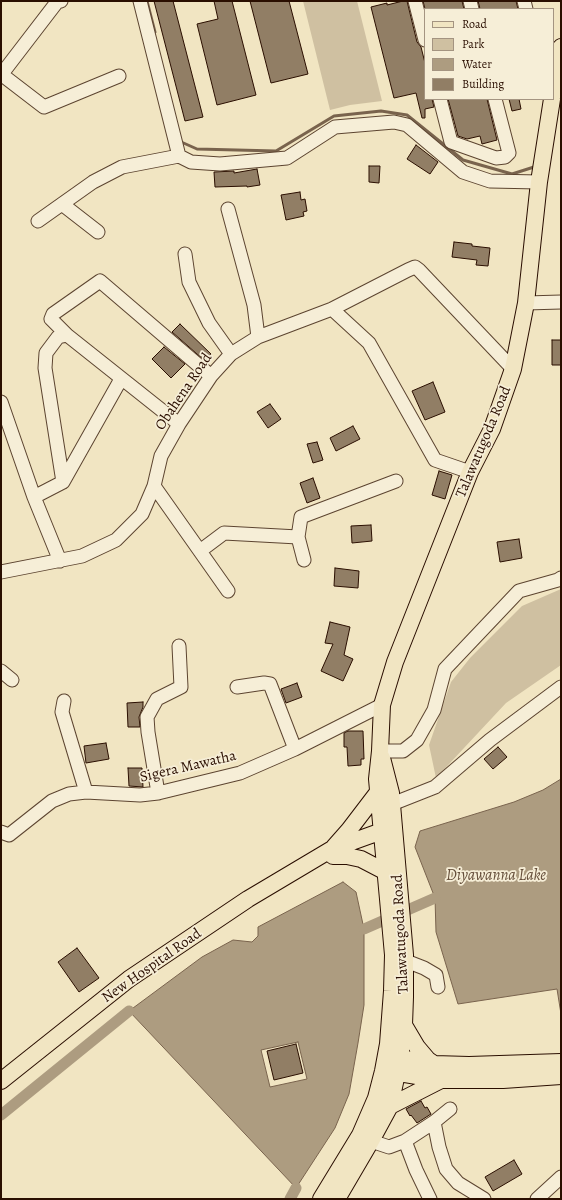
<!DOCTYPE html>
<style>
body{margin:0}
#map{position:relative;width:562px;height:1200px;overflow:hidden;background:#f1e5c2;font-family:Alegreya,serif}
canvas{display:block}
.frame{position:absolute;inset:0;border:2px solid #2a0e00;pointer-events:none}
.legend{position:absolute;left:424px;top:8px;width:130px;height:92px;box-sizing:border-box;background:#f6eed7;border:1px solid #a49481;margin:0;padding:5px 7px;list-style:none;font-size:12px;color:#2a0e00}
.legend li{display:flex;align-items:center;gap:8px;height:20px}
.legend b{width:20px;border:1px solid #a49481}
</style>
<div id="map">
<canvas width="562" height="1200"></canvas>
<div class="frame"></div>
<ul class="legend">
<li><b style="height:5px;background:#f1e5c2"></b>Road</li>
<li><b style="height:11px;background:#cfc0a1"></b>Park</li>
<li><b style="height:11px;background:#ad9c80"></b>Water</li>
<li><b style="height:11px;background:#917e65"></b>Building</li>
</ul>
</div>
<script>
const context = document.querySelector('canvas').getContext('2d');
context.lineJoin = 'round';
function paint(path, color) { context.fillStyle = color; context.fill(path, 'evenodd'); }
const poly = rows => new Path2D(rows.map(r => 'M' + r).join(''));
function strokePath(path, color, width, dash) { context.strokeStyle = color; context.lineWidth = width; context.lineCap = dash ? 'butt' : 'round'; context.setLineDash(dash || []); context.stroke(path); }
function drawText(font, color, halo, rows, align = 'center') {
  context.font = font + ' Alegreya,serif'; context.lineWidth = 3.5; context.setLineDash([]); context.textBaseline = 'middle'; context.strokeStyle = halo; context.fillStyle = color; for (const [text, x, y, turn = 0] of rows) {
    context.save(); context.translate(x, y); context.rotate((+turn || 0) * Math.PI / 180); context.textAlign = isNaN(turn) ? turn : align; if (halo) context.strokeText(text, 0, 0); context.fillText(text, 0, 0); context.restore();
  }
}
paint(poly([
 [303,1,357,1,382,101,350,105,330,110],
 [561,589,561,665,506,703,436,778,429,745,451,682,470,658,522,606]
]), '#cfc0a1');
const water = poly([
 [561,779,561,1014,557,989,458,1004,436,932,435,898,415,847,420,831,514,802,543,790,561,779],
 [343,882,356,892,364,929,364,1005,358,1043,349,1094,335,1128,296,1188,129,1011,202,957,233,940,252,942,258,936,258,927,343,882],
 [298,1042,307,1079,270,1087,261,1050,298,1042]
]);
paint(water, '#ad9c80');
strokePath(water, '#79634d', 1);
strokePath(poly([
 [147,1,155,32],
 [179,141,197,149,276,151,334,116,381,111,407,115,463,160,512,174,534,167]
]), '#79634d', 3);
strokePath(poly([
 [364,929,435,898],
 [1,1115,129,1011],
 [290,1199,296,1188]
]), '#ad9c80', 11);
const building = poly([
 [154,1,173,1,203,117,185,121,154,1],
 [214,1,232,1,256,95,217,105,197,24,218,19,214,1],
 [250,1,289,1,308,74,271,83,250,1],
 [403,1,407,1,417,42,421,47,425,63,425,99,432,99,434,107,425,109,425,118,422,118,416,93,394,98,371,7,387,3,387,5,403,1],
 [423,1,462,1,464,9,425,9,423,1],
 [478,1,516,1,518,9,480,9,478,1],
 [448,99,487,99,497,140,482,144,480,136,467,139,458,136,448,99],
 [509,99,519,99,521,109,512,111,509,99],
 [416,145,438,162,430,174,407,159,416,145],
 [369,166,380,166,379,183,369,182,369,166],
 [257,169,260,185,247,187,247,186,215,187,214,172,234,171,234,173,257,169],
 [300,192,301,200,305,199,307,211,303,212,304,216,286,220,281,195,300,192],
 [454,242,472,244,472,246,490,248,488,266,476,265,477,260,452,257,454,242],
 [180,324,211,354,205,361,172,332,180,324],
 [552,340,561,340,561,365,552,365,552,340],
 [164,347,185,364,171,378,152,359,164,347],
 [433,382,445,412,425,420,412,391,433,382],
 [270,404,281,419,268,428,257,412,270,404],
 [353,426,360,439,336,451,330,438,353,426],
 [317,442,323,460,313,463,307,444,317,442],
 [439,471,452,475,445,499,432,495,439,471],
 [313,478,320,498,307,503,300,483,313,478],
 [371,525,372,541,352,543,351,526,371,525],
 [519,539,522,558,500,562,497,542,519,539],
 [335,568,359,571,358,588,334,586,335,568],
 [330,622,350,627,344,655,353,659,343,681,321,671,333,644,325,643,330,622],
 [297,683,302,697,286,703,281,689,297,683],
 [143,702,143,707,139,717,140,727,128,727,127,703,143,702],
 [348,731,363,731,364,759,361,759,361,765,348,766,347,747,344,747,344,733,348,731],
 [106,743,109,759,86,763,84,746,106,743],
 [498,747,507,757,493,769,484,759,498,747],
 [128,768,142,768,143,787,129,786,128,768],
 [77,948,99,978,79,992,58,962,77,948],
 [296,1044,303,1073,274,1080,267,1051,296,1044],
 [421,1101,425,1108,427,1107,431,1114,417,1123,411,1115,410,1116,406,1109,421,1101],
 [514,1160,522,1174,493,1191,485,1177,514,1160]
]);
paint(building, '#917e65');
strokePath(building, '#2a0e00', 1);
const minor = poly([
 [140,1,179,156],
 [415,1,425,40],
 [470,1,472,9],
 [524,1,526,9],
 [1,74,44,107,119,76],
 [1,75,57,2,61,1],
 [440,99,451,142,496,158,505,157,509,153,495,99],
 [62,204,98,232],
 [228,209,254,305,258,337],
 [38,221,93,182,122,167,179,156,191,162,220,164,287,158,335,127,394,122,407,125,463,172,490,181,539,182],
 [185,254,189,282,209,323,231,354],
 [526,303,561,302],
 [332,309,369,343,435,460,470,472],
 [67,335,51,319,53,314,100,281,211,376],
 [1,402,34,497,60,561],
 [63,482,45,368,46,353,58,337,67,335,179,424],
 [154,486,228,591],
 [34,497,63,482,121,379],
 [200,551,224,533,298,537],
 [304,560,298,537,301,517,396,481],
 [1,572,82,556,116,540,142,514,154,486,161,456,179,424,211,376,231,354,258,337,332,309,408,270,415,267,419,270,513,369],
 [1,671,12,680],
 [237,687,264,683,270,684,295,749],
 [64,701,62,712,86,792],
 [380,751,403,751,417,740,434,710,445,669,519,591,558,580,561,578],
 [158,793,148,732,147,717,157,699,181,687,179,646],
 [392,804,435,787,490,740,561,687],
 [1,832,9,835,52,801,69,794,86,792,140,795,158,793,240,773,295,749,382,705],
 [406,961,424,968,436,975,438,987],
 [434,1122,439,1147,446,1169,458,1183,484,1199],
 [371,1141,389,1147,405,1141,434,1122,450,1109],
 [405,1141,416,1170,430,1199],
 [537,1199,561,1177]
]);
const major = poly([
 [553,94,561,47],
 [334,847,349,830,378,792],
 [333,856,347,856,361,859,386,872],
 [404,1025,417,1047,428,1060,434,1064],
 [389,1056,434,1064,469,1065,561,1062],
 [387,1071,441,1080,503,1080,561,1076],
 [1,1081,129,979,248,899,332,849,382,831,394,829],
 [390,1106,441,1080],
 [321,1199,360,1135,376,1098,383,1071,388,1044,392,991,393,955,388,899,377,779,380,751,382,705,395,662,470,472,492,429,513,369,526,303,539,182,552,99],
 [337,1199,371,1141,390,1106,400,1059,404,1025,405,997,405,955,391,793,382,758]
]);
strokePath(minor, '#5c4430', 15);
strokePath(major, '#2a0e00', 18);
strokePath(minor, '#f6eed7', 13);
strokePath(major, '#f1e5c2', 16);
drawText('15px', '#2a0e00', '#f6eed7', [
 ["Obahena Road",184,392,-56],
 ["Talawatugoda Road",484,442,-67],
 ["Sigera Mawatha",188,767,-13],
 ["Talawatugoda Road",401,934,-93],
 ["New Hospital Road",152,966,-35]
]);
drawText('italic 16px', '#654e3a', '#f6eed7', [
 ["Diyawanna Lake",496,876]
]);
</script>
